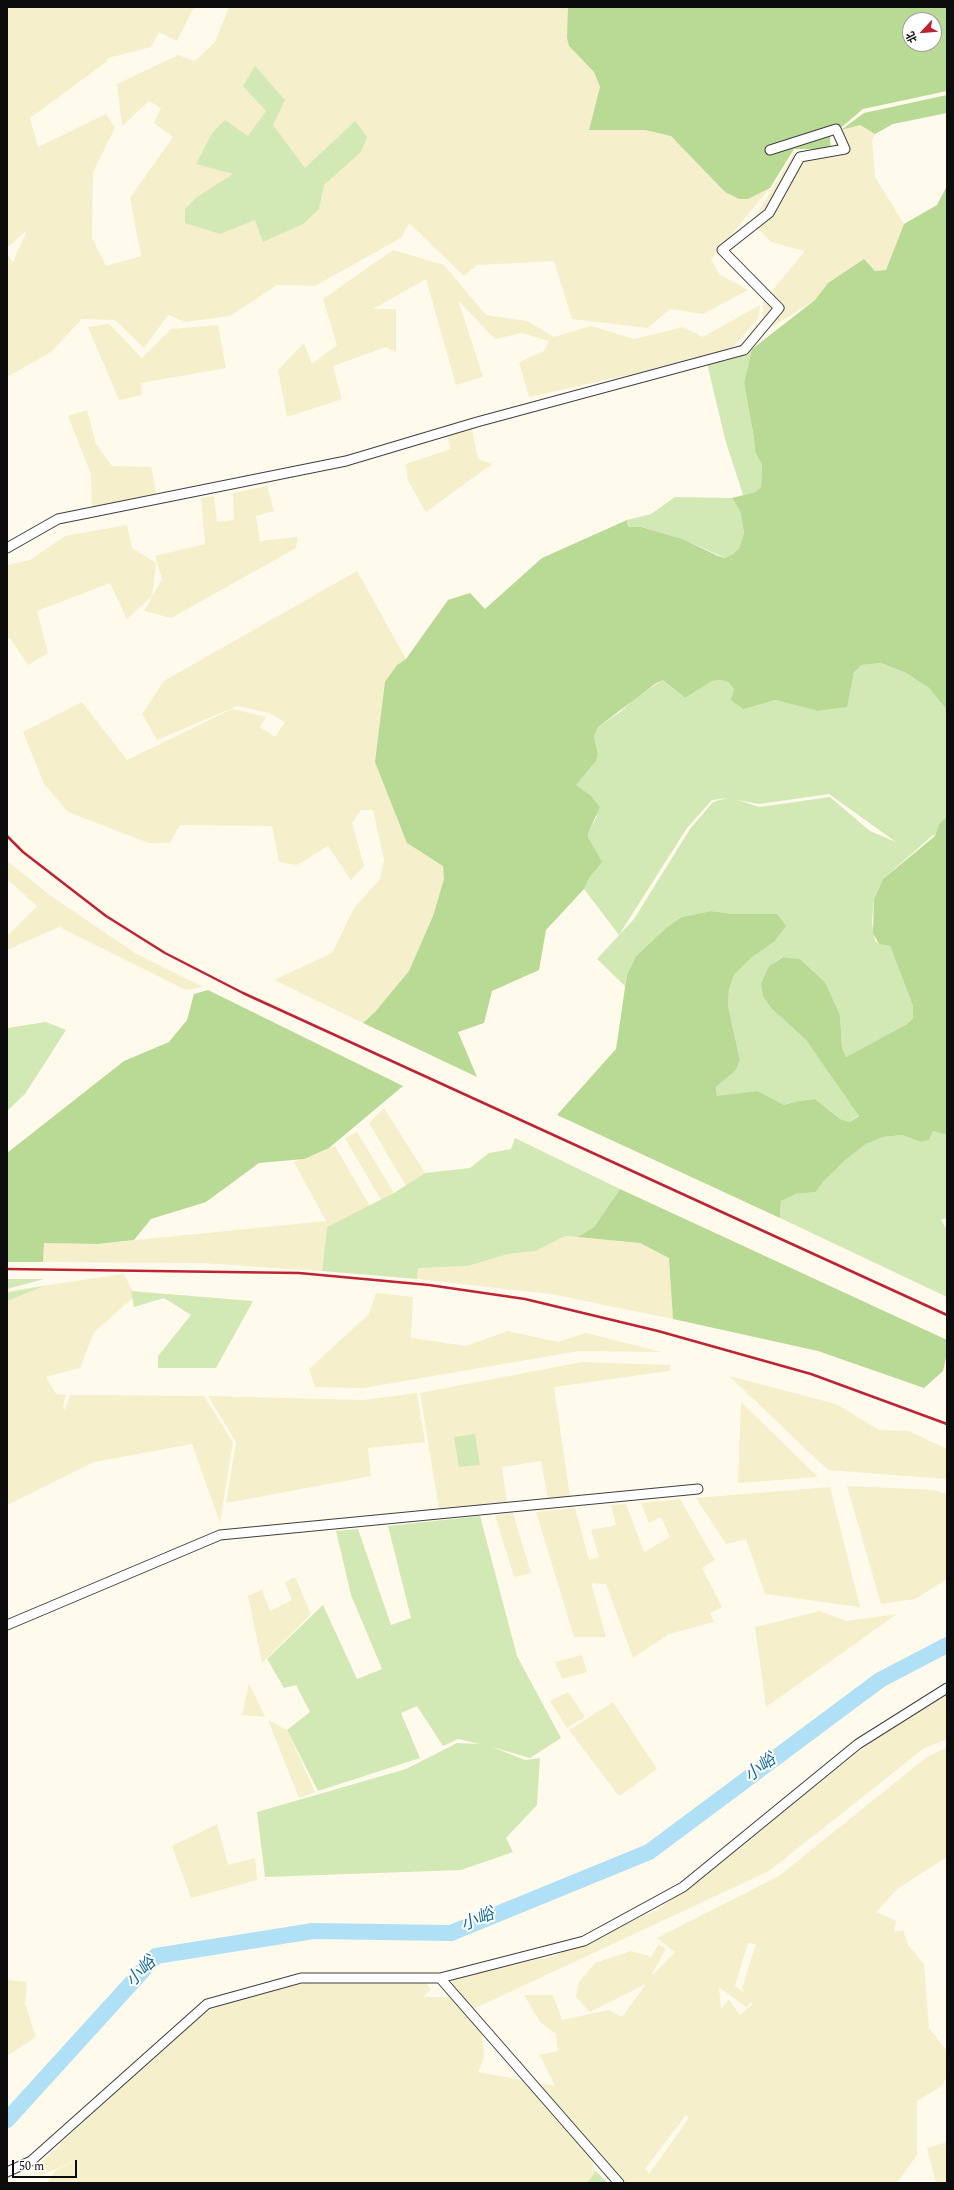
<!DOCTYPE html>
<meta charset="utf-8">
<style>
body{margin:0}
#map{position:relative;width:954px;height:2190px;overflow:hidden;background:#fffaeb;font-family:Spectral,"Noto Sans SC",serif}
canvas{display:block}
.frame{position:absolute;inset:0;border:8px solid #0c0c0c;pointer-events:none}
.north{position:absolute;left:902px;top:12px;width:40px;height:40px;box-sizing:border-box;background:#fff;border:1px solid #9e9e9e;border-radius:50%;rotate:244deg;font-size:11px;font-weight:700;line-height:16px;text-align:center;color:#0c0c0c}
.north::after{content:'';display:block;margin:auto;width:14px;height:18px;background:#bd2334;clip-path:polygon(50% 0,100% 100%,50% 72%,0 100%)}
.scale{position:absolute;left:12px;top:2160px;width:65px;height:18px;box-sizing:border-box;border:2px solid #0c0c0c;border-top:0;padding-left:5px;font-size:12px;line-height:14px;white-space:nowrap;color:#0c0c0c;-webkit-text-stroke:3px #fff;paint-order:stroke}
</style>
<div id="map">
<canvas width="954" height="2190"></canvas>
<div class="frame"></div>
<div class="north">北</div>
<div class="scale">50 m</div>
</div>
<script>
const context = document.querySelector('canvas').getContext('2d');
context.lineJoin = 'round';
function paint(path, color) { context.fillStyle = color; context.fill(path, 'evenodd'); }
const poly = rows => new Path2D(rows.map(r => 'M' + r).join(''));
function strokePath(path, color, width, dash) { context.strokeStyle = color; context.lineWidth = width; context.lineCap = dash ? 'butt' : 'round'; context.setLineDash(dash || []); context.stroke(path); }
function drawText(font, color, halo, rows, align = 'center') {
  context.font = font + ' Spectral,"Noto Sans SC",serif'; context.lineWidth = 4; context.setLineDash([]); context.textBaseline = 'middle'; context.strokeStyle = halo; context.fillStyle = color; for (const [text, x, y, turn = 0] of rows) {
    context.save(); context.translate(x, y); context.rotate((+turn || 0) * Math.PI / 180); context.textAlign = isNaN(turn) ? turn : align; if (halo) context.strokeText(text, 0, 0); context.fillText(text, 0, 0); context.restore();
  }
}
paint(poly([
 [7,7,203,7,193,9,177,41,159,32,151,47,108,58,106,62,30,118,38,147,106,114,115,128,93,172,92,238,106,266,141,256,130,198,173,137,154,123,161,108,149,101,122,126,117,84,178,55,195,61,215,42,229,7,568,7,569,46,594,72,600,88,589,130,645,130,671,136,725,192,739,199,748,199,770,188,711,259,719,274,748,290,703,314,670,309,648,328,572,319,554,261,477,265,464,276,409,223,401,238,315,286,277,285,230,316,186,322,168,315,144,348,115,320,82,319,51,352,7,377,7,254,13,262,27,230,7,248],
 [860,125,875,134,872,141,875,177,904,224,886,270,875,271,864,259,828,283,815,300,735,350,763,318,763,302,805,251,771,242,752,222,793,155,813,149,831,155,841,130],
 [393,250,444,265,486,315,527,321,554,337,591,326,634,339,683,327,703,337,760,305,758,319,727,353,529,397,519,362,544,351,549,341,522,333,495,339,458,300,483,377,456,385,426,279,373,309,396,309,396,353,386,347,333,366,342,399,287,417,278,370,304,343,312,364,337,345,323,299],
 [109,324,142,358,171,329,218,325,226,368,141,383,142,395,119,400,88,327],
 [87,410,96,444,112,466,151,467,157,497,92,507,91,474,68,416],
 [471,424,478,459,492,464,426,512,408,481,406,464,451,449,446,433],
 [267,486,274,511,256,516,260,541,298,537,296,548,171,618,144,611,162,579,155,556,205,544,201,498,214,496,217,522,234,520,233,493],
 [127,525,132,548,156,563,152,596,127,619,110,583,37,611,48,653,28,665,10,638,7,639,7,565,30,560,65,536],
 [357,571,406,659,397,665,407,843,444,866,444,879,433,916,409,971,375,1012,363,1023,274,980,332,953,354,908,380,879,384,860,373,810,361,810,352,823,364,866,351,880,328,846,297,865,279,862,272,826,180,825,170,843,149,843,68,812,44,784,23,732,82,702,127,760,232,709,266,717,260,727,275,737,285,722,269,713,237,706,157,740,142,714,164,681],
 [7,861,51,896,135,953,203,987,186,990,59,927,7,950,7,936,37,906,7,879],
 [384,1108,425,1173,406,1186,369,1123],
 [357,1132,394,1193,381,1200,345,1138],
 [335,1146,370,1206,327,1227,322,1271,202,1263,43,1262,44,1243,97,1244,326,1221,294,1162],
 [565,1236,640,1243,670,1258,673,1319,551,1294,417,1279,418,1268,468,1266,508,1254,536,1251],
 [124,1274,135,1296,94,1332,80,1368,46,1377,56,1394,66,1395,63,1406,65,1410,70,1395,204,1396,233,1442,220,1523,192,1444,94,1462,7,1505,7,1291],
 [376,1293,413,1297,411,1338,466,1346,508,1331,558,1342,586,1333,661,1352,579,1351,363,1388,315,1387,309,1369,369,1314],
 [582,1362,671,1365,669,1371,554,1387,570,1497,548,1499,541,1461,502,1467,507,1503,439,1509,420,1393],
 [729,1376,836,1404,879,1430,909,1431,947,1449,947,1479,828,1470],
 [417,1393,425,1442,368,1448,371,1476,226,1503,236,1442,208,1396,363,1400],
 [741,1402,818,1477,738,1483],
 [847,1486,934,1490,947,1494,947,1579,915,1599,881,1604],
 [830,1487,860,1607,765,1594,746,1539,726,1544,696,1498],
 [680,1499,715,1560,702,1568,722,1607,710,1613,714,1622,669,1634,633,1658,606,1584,591,1583,606,1637,574,1637,536,1512,575,1508,589,1560,599,1557,591,1530,616,1525,611,1505,626,1504,644,1552,670,1537,661,1517,649,1523,641,1503],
 [513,1513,531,1573,514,1577,495,1515],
 [295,1577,311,1614,262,1663,248,1596,262,1590,270,1611,292,1600,285,1582],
 [819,1611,847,1621,897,1614,766,1707,755,1627],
 [582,1655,587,1672,562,1679,555,1662],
 [249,1683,265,1717,242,1715],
 [568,1692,585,1717,567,1728,550,1701],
 [947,1693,947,1739,923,1749,769,1871,469,2011,482,2035,484,2058,478,2072,555,2086,540,2055,558,2051,556,2034,540,2022,524,1995,553,1995,562,2020,609,2010,622,2017,646,1984,590,2012,576,1997,579,1982,595,1963,631,1951,649,1956,650,1958,659,1944,666,1949,653,1972,652,1970,653,1975,675,1952,657,1938,779,1876,927,1757,947,1747,947,1857,897,1889,876,1912,896,1921,894,1932,903,1930,908,1945,924,1964,929,2028,947,2051,947,2076,942,2086,917,2101,917,2155,897,2183,621,2183,594,2154,593,2168,596,2171,591,2183,47,2183,56,2170,78,2159,40,2176,36,2168,175,2032,238,1994,333,1979,423,1980,431,1989,424,1997,455,1997,452,1977,554,1956,659,1909,899,1720],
 [748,1943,756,1944,742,1988,745,1993,735,1986],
 [719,1987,746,2007,751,2002,753,2004,740,2015,729,2000,721,2009],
 [686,2115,689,2118,649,2174,645,2169],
 [613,1702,657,1769,619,1796,569,1730],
 [268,1720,287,1730,315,1792,299,1798],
 [217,1824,228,1865,255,1858,257,1880,191,1898,172,1846],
 [7,1980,27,1982,25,2004,36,2037,7,2056],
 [947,2142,947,2182,936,2183,927,2148]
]), '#f5efcc');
paint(poly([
 [255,66,285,100,273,125,305,168,355,121,367,137,361,152,324,185,319,209,303,224,263,242,255,220,220,234,185,223,185,209,197,197,233,174,196,164,212,133,225,120,248,136,266,111,243,86],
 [752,349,744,383,754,438,755,452,762,465,761,487,755,492,743,495,725,439,707,363],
 [675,497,732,498,740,511,744,533,739,548,733,554,725,558,683,539,641,527,628,527,627,520,651,514],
 [881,663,906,673,929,688,947,710,947,816,939,824,935,836,933,835,883,879,874,899,872,922,875,941,879,944,890,946,913,1006,913,1018,907,1024,846,1057,842,1047,840,1015,825,982,800,959,782,957,769,966,761,983,763,997,772,1009,806,1040,859,1115,850,1122,840,1119,815,1099,798,1101,784,1105,758,1091,717,1097,716,1087,736,1070,740,1060,728,1006,729,989,734,975,751,958,774,942,777,914,732,914,711,911,682,917,667,927,636,956,627,973,625,986,597,959,634,919,690,829,713,802,727,798,712,800,687,828,619,935,584,889,590,877,601,862,588,837,589,831,597,816,575,786,596,761,598,754,594,736,598,727,620,712,638,696,663,680,685,698,712,681,721,680,728,682,734,689,764,702,775,700,818,711,846,707,854,674,862,665],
 [829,794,896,842,870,831,830,797,759,807,738,800,759,804],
 [46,1022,66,1030,25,1094,7,1111,7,1028],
 [933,1131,947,1135,947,1218,941,1220,947,1230,947,1297,780,1218,781,1201,796,1194,816,1192,823,1182,846,1158,866,1144,883,1137,902,1135,921,1142,928,1140],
 [515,1138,620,1189,594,1227,577,1237,565,1236,536,1251,508,1254,468,1266,418,1268,417,1279,322,1271,327,1227,394,1193,425,1173,470,1168,489,1153,511,1149],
 [7,1279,44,1279,7,1289],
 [44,1286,7,1301,7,1293],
 [131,1291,253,1301,216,1368,158,1368,158,1356,191,1315,164,1298,134,1307],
 [475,1434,480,1465,459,1467,454,1437],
 [480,1516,517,1656,561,1738,530,1758,492,1747,525,1760,540,1758,537,1805,506,1838,513,1852,461,1870,265,1877,257,1812,406,1769,457,1743,480,1744,458,1739,443,1746,417,1706,401,1713,420,1758,318,1791,287,1730,310,1712,296,1685,284,1688,267,1659,323,1605,357,1679,382,1669,351,1595,336,1531,358,1529,391,1625,411,1618,388,1526],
 [596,2171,608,2183,587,2183]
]), '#d3e9b5');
paint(poly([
 [568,7,947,7,947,91,863,109,830,137,831,155,813,149,794,149,770,188,748,199,739,199,725,192,671,136,645,130,589,130,600,87,594,72,569,46,567,38],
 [910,20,934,20,934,44,910,44],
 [947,95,947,113,893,124,875,134,860,125,841,130,864,113],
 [947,186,947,710,929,688,906,673,881,663,862,665,854,673,847,707,818,711,775,700,743,709,731,700,734,689,728,682,721,680,712,681,685,698,663,680,655,684,598,727,594,736,598,754,596,761,576,785,591,796,600,807,589,831,588,837,602,862,590,877,584,889,546,930,539,970,492,991,484,1023,458,1032,477,1077,363,1023,375,1012,409,971,433,916,444,879,443,866,407,843,375,762,385,682,397,665,406,659,448,600,470,593,485,609,542,558,627,520,628,527,641,527,683,539,718,556,725,558,733,554,739,548,744,533,740,511,732,498,755,492,761,487,762,465,755,452,754,438,744,383,752,349,815,300,828,283,864,259,875,271,886,270,904,224,937,205],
 [947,816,947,1135,933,1131,929,1140,921,1142,902,1135,883,1137,866,1144,846,1159,823,1182,816,1192,796,1194,781,1201,780,1218,557,1115,616,1049,627,974,636,956,667,927,682,917,711,911,732,914,777,914,786,926,774,942,751,958,734,975,729,989,728,1006,740,1060,736,1070,716,1087,717,1096,758,1091,784,1105,798,1101,815,1099,840,1119,850,1122,859,1116,806,1040,772,1009,763,997,761,983,769,966,783,957,800,959,825,982,840,1015,842,1047,846,1057,907,1024,913,1018,913,1006,890,946,879,944,873,933,874,899,883,879,935,836,939,824],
 [208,990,403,1086,329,1148,304,1159,259,1163,206,1202,151,1219,134,1240,97,1244,44,1243,43,1262,7,1262,7,1153,124,1061,169,1042,187,1020,194,994],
 [620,1189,947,1340,947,1353,943,1371,924,1388,818,1351,673,1319,669,1258,640,1243,577,1237,594,1227]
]), '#b8da94');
strokePath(poly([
 [7,2120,156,1956,313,1931,451,1933,649,1852,880,1680,947,1645]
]), '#b0e0f6', 16);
const minor = poly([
 [7,548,58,519,346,461,477,422,744,350,779,308,722,250,769,213,800,157,845,149,836,129,770,150],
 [7,1625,220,1535,698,1489],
 [440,1978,619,2183],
 [7,2172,31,2161,207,2004,301,1978,440,1978,584,1941,683,1887,858,1744,947,1688]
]);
strokePath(minor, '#3f3f3f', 11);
strokePath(minor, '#fff', 9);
strokePath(poly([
 [7,836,23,852,106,916,165,953,243,993,947,1315],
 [7,1269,299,1273,429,1285,525,1299,658,1331,811,1374,947,1424]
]), '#bd2334', 2.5);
drawText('italic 17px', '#156b9e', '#fff', [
 ["小峪",761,1769,-37],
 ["小峪",478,1921,-22],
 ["小峪",142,1973,-45]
]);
</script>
